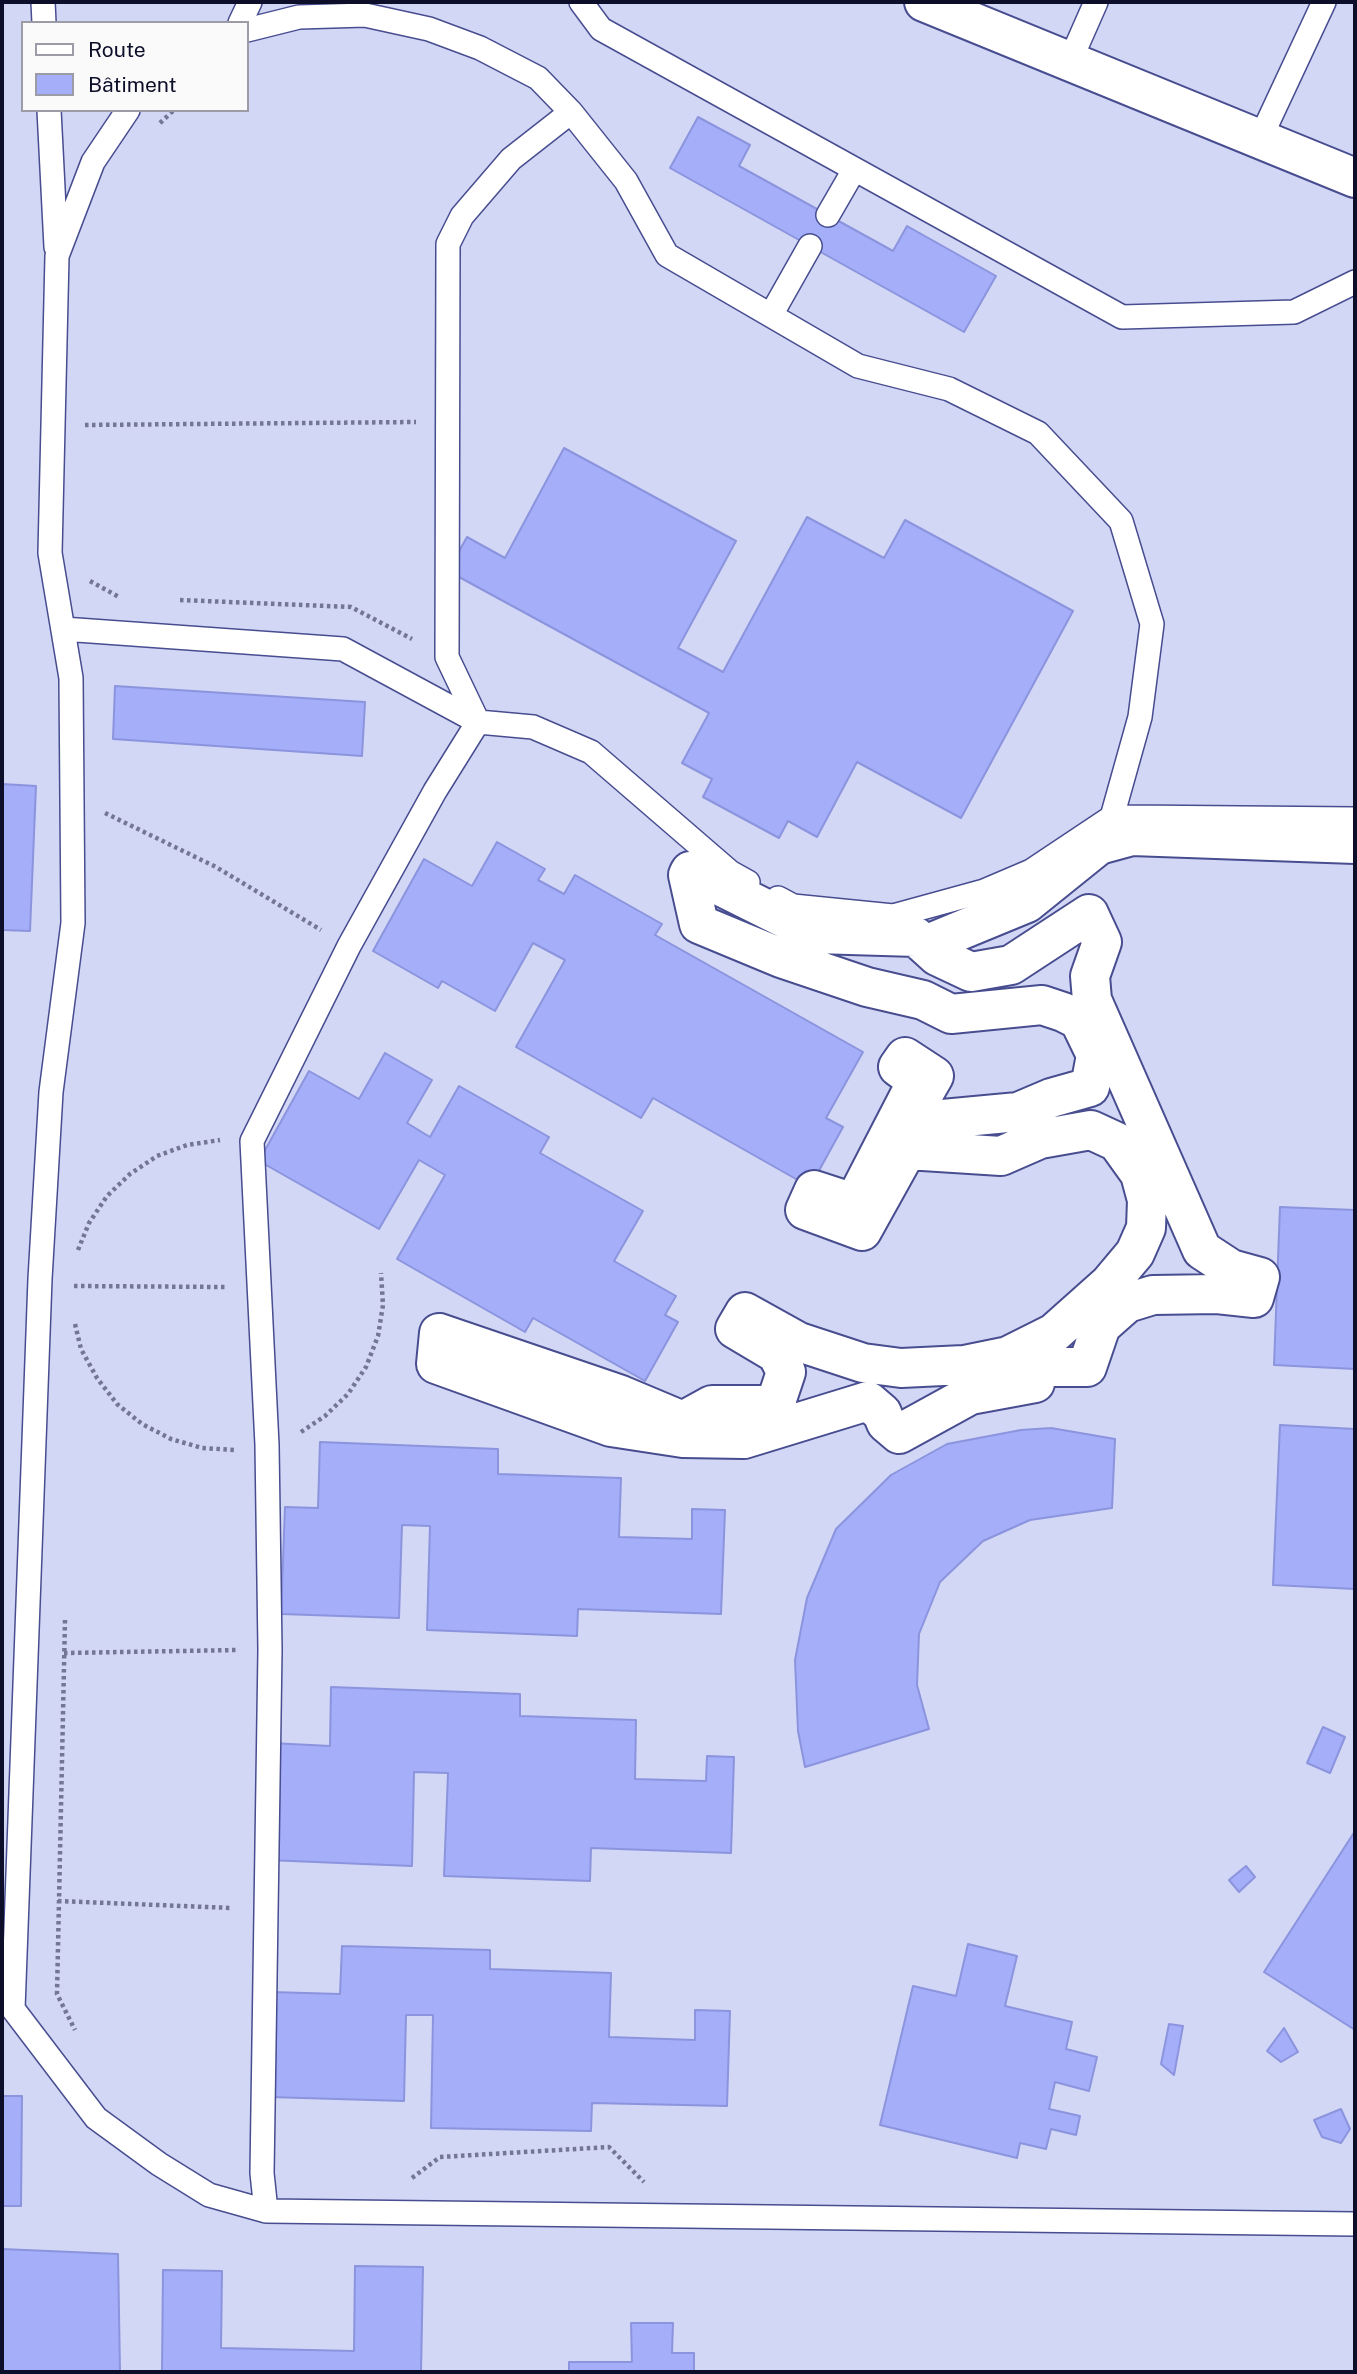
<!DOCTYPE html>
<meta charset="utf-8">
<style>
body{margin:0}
#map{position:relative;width:1357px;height:2374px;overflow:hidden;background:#d2d7f6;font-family:"Public Sans",sans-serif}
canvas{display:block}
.frame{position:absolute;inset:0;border:4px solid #0d0e29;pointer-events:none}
.legend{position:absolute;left:21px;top:21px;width:228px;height:91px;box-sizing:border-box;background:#fafafa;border:2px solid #9b9ca6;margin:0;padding:9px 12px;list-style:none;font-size:21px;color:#0d0e29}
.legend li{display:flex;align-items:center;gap:14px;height:35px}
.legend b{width:35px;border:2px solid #9b9ca6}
</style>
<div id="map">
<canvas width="1357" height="2374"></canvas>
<div class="frame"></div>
<ul class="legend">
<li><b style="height:9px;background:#fff"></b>Route</li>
<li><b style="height:19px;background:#a4aef9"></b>Bâtiment</li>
</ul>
</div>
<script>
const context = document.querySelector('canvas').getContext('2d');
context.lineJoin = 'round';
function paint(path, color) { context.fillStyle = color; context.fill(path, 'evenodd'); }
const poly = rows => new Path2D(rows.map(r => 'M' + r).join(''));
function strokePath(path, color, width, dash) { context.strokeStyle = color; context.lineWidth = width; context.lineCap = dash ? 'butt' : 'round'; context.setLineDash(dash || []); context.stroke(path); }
const building = poly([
 [698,117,750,145,739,166,893,251,907,226,996,276,964,332,670,168,698,117],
 [564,448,736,541,678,648,723,672,807,517,884,558,905,520,1073,611,961,818,857,762,817,837,788,821,779,838,703,797,712,779,682,763,709,713,448,571,467,537,505,558,564,448],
 [115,686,365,702,362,756,113,739,115,686],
 [2,784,36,786,30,931,2,930,2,784],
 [497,842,545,869,538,880,564,894,575,875,662,924,655,935,863,1052,826,1118,843,1127,810,1187,653,1098,641,1118,516,1047,565,960,533,943,495,1011,442,981,438,988,373,951,424,859,472,886,497,842],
 [385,1053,432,1080,407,1123,430,1137,459,1086,549,1137,540,1153,643,1211,614,1261,676,1296,665,1315,678,1322,645,1381,533,1318,525,1332,397,1259,445,1175,419,1160,379,1229,259,1161,309,1071,359,1099,385,1053],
 [1280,1207,1355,1210,1355,1369,1274,1365,1280,1207],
 [1280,1425,1355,1429,1355,1589,1273,1585,1280,1425],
 [1051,1428,1115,1439,1112,1508,1030,1520,983,1541,940,1582,919,1634,917,1685,929,1729,805,1767,798,1731,795,1660,807,1598,836,1529,891,1475,947,1444,1021,1430,1051,1428],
 [320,1442,498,1449,498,1474,621,1478,619,1537,692,1539,692,1509,725,1510,721,1614,578,1609,577,1636,427,1630,430,1526,402,1525,399,1618,281,1614,285,1507,318,1508,320,1442],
 [331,1687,520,1694,520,1716,636,1720,635,1779,706,1781,707,1756,734,1757,731,1853,591,1848,590,1881,444,1876,448,1773,414,1772,412,1866,267,1860,271,1743,330,1746,331,1687],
 [1323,1727,1345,1737,1330,1773,1307,1763,1323,1727],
 [1355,1831,1355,2030,1264,1972,1355,1831],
 [1246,1866,1255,1877,1239,1892,1229,1880,1246,1866],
 [968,1944,1017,1956,1005,2006,1072,2022,1066,2049,1097,2057,1089,2091,1055,2082,1049,2109,1080,2116,1076,2135,1051,2129,1046,2149,1020,2143,1017,2158,880,2125,913,1986,956,1996,968,1944],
 [342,1946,490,1950,490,1969,611,1973,609,2037,695,2040,695,2010,730,2011,727,2106,592,2103,591,2131,431,2128,433,2015,406,2015,404,2101,269,2097,271,1992,340,1994,342,1946],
 [1169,2024,1183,2026,1174,2075,1161,2064,1169,2024],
 [1284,2028,1298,2052,1281,2062,1267,2051,1284,2028],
 [2,2096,22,2096,21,2206,2,2206,2,2096],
 [1341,2109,1350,2129,1341,2143,1322,2137,1314,2120,1341,2109],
 [2,2249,118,2254,120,2372,2,2372,2,2249],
 [355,2266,423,2267,421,2372,162,2372,163,2270,222,2271,221,2348,354,2351,355,2266],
 [631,2323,673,2323,672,2353,694,2353,694,2372,569,2372,569,2362,632,2362,631,2323]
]);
paint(building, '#a4aef9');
strokePath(building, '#8b94dd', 2);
const lane = poly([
 [43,2,44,23],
 [581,2,601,29,1122,317,1294,312,1355,282],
 [240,23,250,2],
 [247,30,299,17,365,15,429,29,480,48,538,78,571,112],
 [1070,61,1096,2],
 [49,110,56,247],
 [128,110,93,162,57,256,50,553,71,678,73,923,51,1092,40,1279,13,2009,96,2118,159,2164,209,2195,266,2211,1355,2224],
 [1260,139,1324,2],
 [828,215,854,170],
 [771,315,810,246],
 [63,629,343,649,478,722,533,727,591,752,730,872,748,882],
 [478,722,447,657,448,244,462,216,511,159,571,112,626,181,667,255,858,366,949,389,1038,433,1121,521,1152,624,1140,717,1112,817,1031,871,984,891,893,916,793,906,778,898],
 [1127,817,1355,819],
 [266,2211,262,2173,270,1650,267,1445,252,1141,349,946,435,791,478,722]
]);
const street = poly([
 [924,2,1355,178],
 [690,871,816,934,916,937,937,956,971,972,1011,965,1089,914,1102,942,1090,976,1092,1000,1202,1250,1231,1269,1260,1277,1254,1298,1217,1294,1153,1295,1127,1303,1101,1326,1087,1367,1033,1367,1035,1383,970,1395,899,1434,886,1423,882,1413,868,1401,744,1439,683,1438,611,1427,436,1364,439,1333,621,1395,683,1421,712,1405,775,1405,786,1372,777,1354,735,1329,745,1312,799,1342,863,1363,901,1368,964,1365,1008,1356,1054,1333,1109,1284,1135,1253,1146,1228,1147,1200,1140,1174,1117,1142,1091,1130,1040,1139,1001,1156,907,1150,862,1231,805,1210,814,1190,854,1203,917,1081,898,1067,905,1057,934,1076,912,1114,932,1120,1018,1112,1051,1098,1090,1087,1096,1055,1079,1020,1063,1012,1042,1005,951,1014,923,1000,867,987,781,958,699,924,688,875,690,871],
 [925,945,1027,903,1099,845,1132,836,1355,844]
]);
strokePath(lane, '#474d8f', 26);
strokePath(street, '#474d8f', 42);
strokePath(poly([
 [160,123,174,110],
 [85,425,416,422],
 [90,581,119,597],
 [180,600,351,607,412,639],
 [105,813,216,867,321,930],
 [78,1250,89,1223,107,1196,130,1174,157,1156,187,1145,220,1140],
 [74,1286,226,1287],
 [75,1324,81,1349,97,1378,117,1404,142,1424,171,1439,202,1448,235,1450],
 [301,1432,325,1416,348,1394,366,1367,378,1336,383,1305,381,1273],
 [65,1620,57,1994,75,2030],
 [64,1653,238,1650],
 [58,1901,232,1908],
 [412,2178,440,2157,609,2147,644,2182]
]), '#747794', 4.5, [3.5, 3.5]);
strokePath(lane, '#fff', 23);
strokePath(street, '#fff', 38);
</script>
